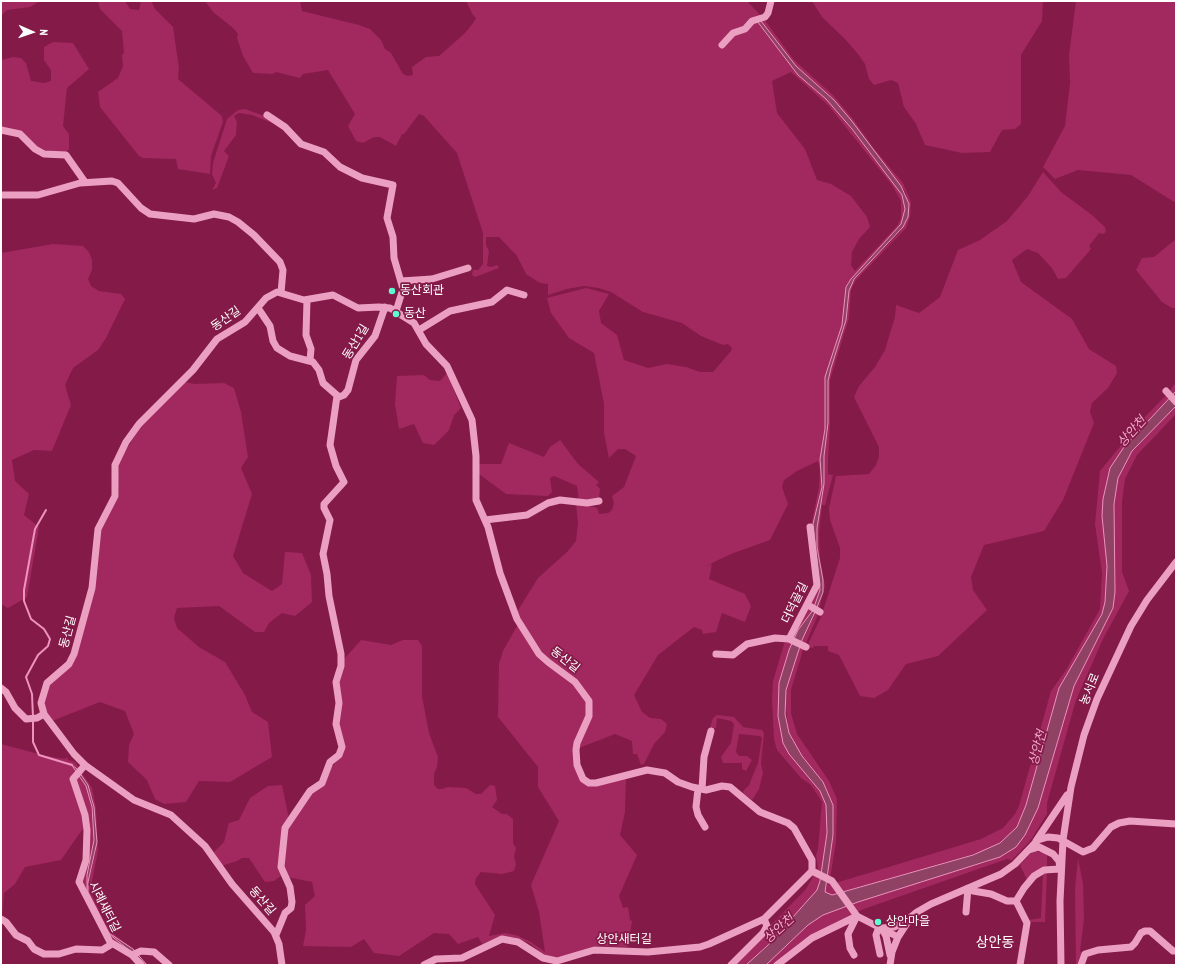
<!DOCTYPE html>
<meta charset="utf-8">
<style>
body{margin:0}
#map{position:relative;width:1177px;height:966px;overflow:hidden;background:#841a48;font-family:"PT Sans Narrow",sans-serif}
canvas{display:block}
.frame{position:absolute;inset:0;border:2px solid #fff;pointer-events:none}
.north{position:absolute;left:12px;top:12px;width:40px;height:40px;-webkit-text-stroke:3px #841a48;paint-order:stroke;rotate:92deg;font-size:11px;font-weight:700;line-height:16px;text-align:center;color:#fff}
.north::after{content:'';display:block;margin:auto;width:14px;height:18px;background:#fff;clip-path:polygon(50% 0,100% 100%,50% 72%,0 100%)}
</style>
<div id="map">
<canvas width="1177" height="966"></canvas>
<div class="frame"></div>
<div class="north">N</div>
</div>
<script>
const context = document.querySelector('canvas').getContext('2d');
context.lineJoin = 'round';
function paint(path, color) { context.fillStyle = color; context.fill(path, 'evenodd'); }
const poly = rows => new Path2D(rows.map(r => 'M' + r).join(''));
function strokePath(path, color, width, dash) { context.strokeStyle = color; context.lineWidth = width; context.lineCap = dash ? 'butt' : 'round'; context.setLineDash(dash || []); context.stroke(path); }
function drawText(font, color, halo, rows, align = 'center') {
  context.font = font + ' "PT Sans Narrow","Noto Sans KR",sans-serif'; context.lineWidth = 3.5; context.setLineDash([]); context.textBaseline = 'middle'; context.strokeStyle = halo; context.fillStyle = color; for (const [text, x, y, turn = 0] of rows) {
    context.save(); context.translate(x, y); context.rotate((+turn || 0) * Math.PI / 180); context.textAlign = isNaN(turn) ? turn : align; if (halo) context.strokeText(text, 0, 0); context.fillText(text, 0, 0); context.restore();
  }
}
paint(poly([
 [1,1,40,1,30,7,7,10,1,16],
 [98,1,125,1,130,9,139,10,141,1,151,1,155,9,173,27,179,68,178,79,222,116,223,122,211,156,210,174,178,169,176,159,143,158,139,156,100,107,98,92,118,78,123,66,122,55,124,53,122,31,100,9],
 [205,1,300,1,302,11,359,25,370,29,381,40,385,49,391,53,403,74,408,76,413,75,412,67,426,57,439,56,465,33,473,23,476,18,473,15,466,1,747,1,762,17,757,21,792,67,826,99,842,117,902,195,905,209,901,224,851,279,846,287,842,325,825,377,825,429,820,459,822,487,813,524,820,590,813,610,798,630,789,650,779,683,778,716,783,743,820,791,826,805,827,833,820,881,818,890,766,946,746,965,732,965,806,889,818,868,816,855,818,849,822,802,811,785,801,778,777,750,774,739,772,700,773,681,785,641,797,629,816,594,811,526,819,487,820,470,818,461,797,471,784,480,782,487,788,504,770,540,731,554,712,563,707,567,712,564,709,579,745,594,751,606,745,622,722,613,716,632,703,634,702,630,694,627,658,655,657,647,658,655,634,695,642,712,650,718,661,719,667,724,665,732,654,744,644,764,641,765,637,754,633,754,632,741,615,734,579,748,574,748,585,784,626,778,625,812,620,835,637,855,619,896,623,908,628,907,630,920,632,921,628,947,594,946,560,958,544,955,529,943,513,937,499,937,482,944,478,937,458,944,449,934,434,933,399,956,374,953,364,939,351,947,303,946,306,930,305,905,315,896,312,882,287,877,283,871,287,827,311,791,340,757,338,688,343,658,345,658,361,640,391,645,403,640,418,640,422,646,422,696,429,733,438,757,437,767,434,774,434,785,438,789,442,789,448,787,466,788,476,794,481,794,490,785,495,786,497,800,492,807,502,814,507,814,513,819,513,843,516,848,514,857,516,864,514,871,502,874,481,872,476,878,475,884,495,915,489,936,505,933,516,935,531,942,545,952,539,912,531,885,559,821,538,787,538,767,498,717,499,664,503,651,517,626,517,612,538,578,567,552,576,541,578,523,576,504,594,507,597,508,599,514,608,513,612,510,614,503,612,496,624,487,636,456,625,449,618,449,609,458,604,433,604,404,594,353,569,338,551,313,547,298,586,288,609,294,599,311,601,323,617,335,624,360,648,368,667,364,686,367,700,372,713,372,731,351,732,348,728,344,723,345,701,336,682,323,643,312,611,292,599,288,584,286,567,289,548,295,548,284,540,283,526,274,517,256,499,237,486,237,486,245,489,251,487,266,491,267,497,265,499,268,475,277,472,275,473,270,478,270,483,264,483,233,457,153,424,116,419,114,404,134,402,134,396,146,380,137,374,137,363,143,356,141,348,126,355,114,328,70,303,74,300,78,276,72,273,74,253,73,243,56,237,38,238,34,233,28,213,12],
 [791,72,828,105,892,185,901,201,901,218,897,226,855,271,851,265,852,252,859,239,870,227,867,217,851,196,831,184,817,180,805,149,777,113,772,81],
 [812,1,1043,1,1042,21,1021,55,1021,124,1015,129,1002,130,990,152,962,153,925,145,916,124,904,107,898,83,891,80,874,85,869,79,865,64,858,54,845,39,822,17],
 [1076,1,1176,1,1176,203,1131,175,1078,170,1055,179,1043,167,1065,126,1070,83,1069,55],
 [764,19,794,60,833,95,853,119,875,150,903,183,911,202,910,217,906,228,856,280,851,290,849,318,830,380,830,424,828,462,828,474,833,475,825,505,822,505,819,533,820,559,825,586,817,617,803,650,791,690,791,713,797,734,829,781,837,799,836,842,829,885,981,839,1003,828,1015,814,1019,806,1051,691,1066,670,1100,609,1102,573,1095,524,1100,471,1141,421,1169,392,1176,382,1176,391,1124,447,1106,483,1102,516,1107,566,1105,602,1102,614,1059,688,1026,805,1017,827,1010,835,991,849,831,895,825,892,833,835,833,805,823,782,802,756,789,733,785,701,788,679,802,640,815,612,823,592,823,580,817,547,817,528,824,484,824,456,828,423,828,381,831,368,846,320,849,291,854,279,900,232,908,217,906,193,901,186,834,100,796,66,761,21],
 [53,42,73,43,89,69,67,88,63,126,69,134,69,149,66,152,44,153,23,135,1,128,1,60,13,57,21,58,26,63,31,81,44,83,51,81,51,70,44,60,44,47],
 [245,109,270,118,285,128,283,130,272,123,252,115,239,113,234,116,237,122,236,135,224,151,229,156,217,188,212,190,216,183,212,174,213,163,227,119,238,110],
 [1043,172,1061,192,1092,215,1105,227,1106,232,1103,234,1099,233,1089,246,1091,249,1066,278,1058,279,1052,268,1038,253,1027,249,1012,260,1021,282,1072,319,1089,349,1116,366,1117,373,1108,388,1092,403,1090,412,1094,423,1063,500,1044,531,984,545,971,577,973,590,987,610,938,656,906,664,888,690,874,698,860,696,839,655,828,651,828,646,814,646,813,648,809,647,809,642,821,617,840,558,840,548,830,520,829,508,836,476,869,474,876,465,879,456,879,447,854,397,859,386,875,367,885,350,895,317,896,305,919,313,940,297,958,250,980,240,1007,221,1028,196],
 [1176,239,1176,308,1172,308,1162,302,1136,270,1142,258,1154,257],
 [53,244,83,246,89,252,92,260,92,270,88,279,91,286,99,291,121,294,125,299,106,338,98,350,73,368,65,385,71,405,52,451,34,450,12,460,15,481,29,494,24,515,39,527,27,597,8,608,1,604,1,253],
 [447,373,461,408,454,415,449,430,434,445,423,443,414,424,399,429,395,404,397,376,424,375,430,380,440,381],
 [184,382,195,384,224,383,234,388,241,412,248,457,241,468,252,494,233,556,243,573,272,591,282,584,285,552,302,553,311,575,312,602,295,616,282,613,269,623,264,632,255,632,219,606,177,608,174,618,177,628,199,647,225,662,245,695,252,712,268,722,272,757,230,782,199,781,186,802,164,804,155,799,147,780,128,762,129,745,134,734,125,711,100,702,52,721,47,714,44,704,49,686,74,660,101,530,119,494,117,473,119,462,141,425],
 [1176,406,1176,414,1137,455,1125,479,1122,502,1122,572,1129,591,1103,639,1076,700,1047,803,1047,814,1030,841,1012,860,1007,859,861,910,828,927,774,965,766,965,808,925,823,915,839,908,915,883,987,862,1008,853,1045,785,1074,686,1113,608,1115,592,1114,504,1118,478,1132,451],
 [560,440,578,464,599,482,596,485,600,489,599,498,579,501,577,486,554,476,550,478,552,492,548,496,506,494,479,474,479,464,501,464,509,443,544,457,550,447],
 [717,715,734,717,743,727,762,730,764,733,761,764,763,773,759,789,752,800,744,794,743,791,749,785,758,763,762,738,760,736,739,734,736,752,739,756,747,756,752,760,746,771,742,769,742,763,723,763,721,757,731,743,734,724,731,721,717,718,716,728,710,727,713,718],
 [1,744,46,756,65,759,67,757,68,760,75,762,79,768,75,773,85,829,82,830,61,860,25,867,15,884,4,893,2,916],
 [82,773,92,788,96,808,98,851,90,891,105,923,116,936,134,949,109,933,88,892,88,882,96,851,93,798,80,774],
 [78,775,86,786,90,798,94,832,93,849,87,882,87,892,108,933,131,950,110,940,84,888,82,878,88,859,89,829,85,810,75,781],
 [282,785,289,819,282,875,274,881,265,882,249,858,242,858,237,861,221,866,214,852,224,842,229,823,239,820,250,798,268,786],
 [1035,852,1044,852,1047,855,1047,866,1027,880,1020,865,1030,854],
 [1078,858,1083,884,1084,919,1080,951,1083,953,1078,965,1076,965,1075,889],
 [1047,872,1045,922,1029,922,1029,920,1041,918,1043,874]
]), '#a1295f');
const water = poly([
 [757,21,761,21,796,66,834,100,851,120,901,186,909,204,908,217,903,227,854,279,849,291,846,320,831,368,828,381,828,423,824,456,824,484,817,528,817,547,823,580,823,592,815,612,802,640,786,690,785,714,789,733,802,756,823,782,833,805,833,835,825,892,832,895,973,855,1000,843,1017,827,1026,805,1059,688,1102,614,1105,602,1107,566,1102,516,1103,499,1110,468,1124,447,1176,391,1176,406,1132,451,1118,478,1114,504,1115,592,1113,608,1074,686,1038,808,1025,835,1016,847,1000,857,858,902,823,915,808,925,766,965,746,965,767,946,817,890,820,881,827,833,826,805,820,791,789,754,783,743,778,716,779,683,789,650,798,630,813,610,820,590,813,524,822,487,820,459,825,429,825,377,842,325,846,287,851,279,901,224,905,209,902,195,852,129,826,99,798,75,757,21],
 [71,764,77,769,88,785,94,807,97,842,88,882,88,892,109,933,133,949,147,965,108,933,87,892,87,875,94,840,92,807,86,786,71,764]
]);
paint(water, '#904265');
strokePath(water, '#ed93bd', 1);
strokePath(poly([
 [33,717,32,694,26,677,38,655,48,646,50,639,44,629,31,619,24,601,24,590,35,529,46,510],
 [33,721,33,742,39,755,72,765]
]), '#ed93bd', 2);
strokePath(poly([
 [722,45,733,33,745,29,752,21,765,17,768,13,771,1],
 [267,115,285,127,301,144,324,152,340,167,362,178,393,185,387,218,393,237,394,258,403,289,396,311],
 [1,130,20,134,35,149,44,154,66,155,85,182],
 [1,195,38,195,80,183,112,181,118,183,141,208,150,214,194,219,214,214,229,217,238,222,254,235,280,262,283,270,281,293],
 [401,281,432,279,468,268],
 [307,300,306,335,311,349,310,360],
 [258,308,270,326,273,341,277,348,290,356,313,362,319,370,323,383,339,397,344,395,348,390,356,360,375,336,385,307],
 [419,330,450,311,492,302,507,290,524,295],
 [1166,391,1176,402],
 [485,520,527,515,548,503,560,500,587,503,599,501],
 [808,605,820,612],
 [789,639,817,585,810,527],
 [716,654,733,655,747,644,775,638,789,639,806,647],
 [1,688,6,692,15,708,26,719,37,718,44,714],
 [85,765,73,779,85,815,87,830,86,860,79,882,110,942,132,955,141,965],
 [698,789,696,807,698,815,705,827],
 [702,789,704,757,711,731],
 [1036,841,1067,795],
 [812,871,832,881,857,916,898,937],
 [1016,901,1027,923,1020,965],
 [966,912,968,888,973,891,991,894,1007,901,1016,901,1024,888,1034,876,1044,870,1060,869,1059,861,1053,854,1039,847,1029,850],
 [1,919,6,922,16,935,28,941,34,949,44,954,59,954,76,949,102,950,112,944],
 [879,927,876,935,880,954],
 [882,928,894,927,908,920],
 [882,929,886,936,890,955],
 [276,935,285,913,291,908,292,902,290,887,281,867,285,828,310,791,322,783,330,762,339,755,342,747,336,724,339,703,336,682,341,666,341,654,329,596,327,574,323,554,330,520,324,508,324,504,344,482,336,466,330,445,337,396],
 [132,955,141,951,154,952,169,965],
 [854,955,850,948,848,934,857,916],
 [282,965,279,944,274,932,232,884,205,846,171,815,134,800,85,765,74,754,44,714,41,703,47,683,69,664,74,654,92,588,98,529,115,496,115,465,126,442,139,424,193,370,217,339,245,322,266,298,277,292,304,300,333,295,358,308,379,307,390,308,414,323,426,344,447,366,472,420,476,456,476,500,488,527,500,573,517,619,539,654,548,662,575,682,589,701,589,716,577,743,576,750,577,765,583,779,589,783,596,783,647,770,665,773,678,782,692,787,706,790,722,786,730,787,760,812,788,823,794,828,812,860,812,871],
 [424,965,436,959,462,958,502,939,518,942,543,958,557,961,594,950,648,952,700,947,709,944,764,919,812,871],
 [731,965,763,933,767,926,764,919],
 [777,965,812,938,857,916],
 [890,965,892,952,898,937,911,917,917,912,931,904,1001,874,1015,864,1038,840,1048,837,1058,838,1083,852,1093,848,1111,827,1119,823,1130,821,1176,824],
 [1061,965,1060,901,1063,840,1071,787,1084,735,1097,699,1131,626,1147,600,1176,562],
 [1081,965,1085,954,1098,950,1131,947,1135,943,1141,933,1145,931,1150,931,1173,951,1176,951]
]), '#eba0c2', 7);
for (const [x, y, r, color] of [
 [392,291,4,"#5cfdcf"],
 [396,314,4,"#5cfdcf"],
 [878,922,4,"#5cfdcf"]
]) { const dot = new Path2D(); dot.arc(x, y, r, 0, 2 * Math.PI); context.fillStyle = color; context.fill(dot); strokePath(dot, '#841a48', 1.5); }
drawText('12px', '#fff', '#841a48', [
 ["동산회관",400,291],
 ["동산",404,314],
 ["상안마을",886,922]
], 'left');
drawText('12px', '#fff', '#841a48', [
 ["동산길",226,319,-35],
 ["동산1길",356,342,-59],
 ["더덕골길",795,603,-64],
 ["동산길",68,632,-75],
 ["동산길",565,660,38],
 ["농서로",1090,689,-68],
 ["동산길",262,901,49],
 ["시례새터길",104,907,63],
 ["상안새터길",624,940]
]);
drawText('italic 13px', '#f3abcc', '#841a48', [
 ["상안천",1132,432,-48],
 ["상안천",1038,748,-75],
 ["상안천",779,929,-42]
]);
drawText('14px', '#fff', '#841a48', [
 ["상안동",995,943]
]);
</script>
